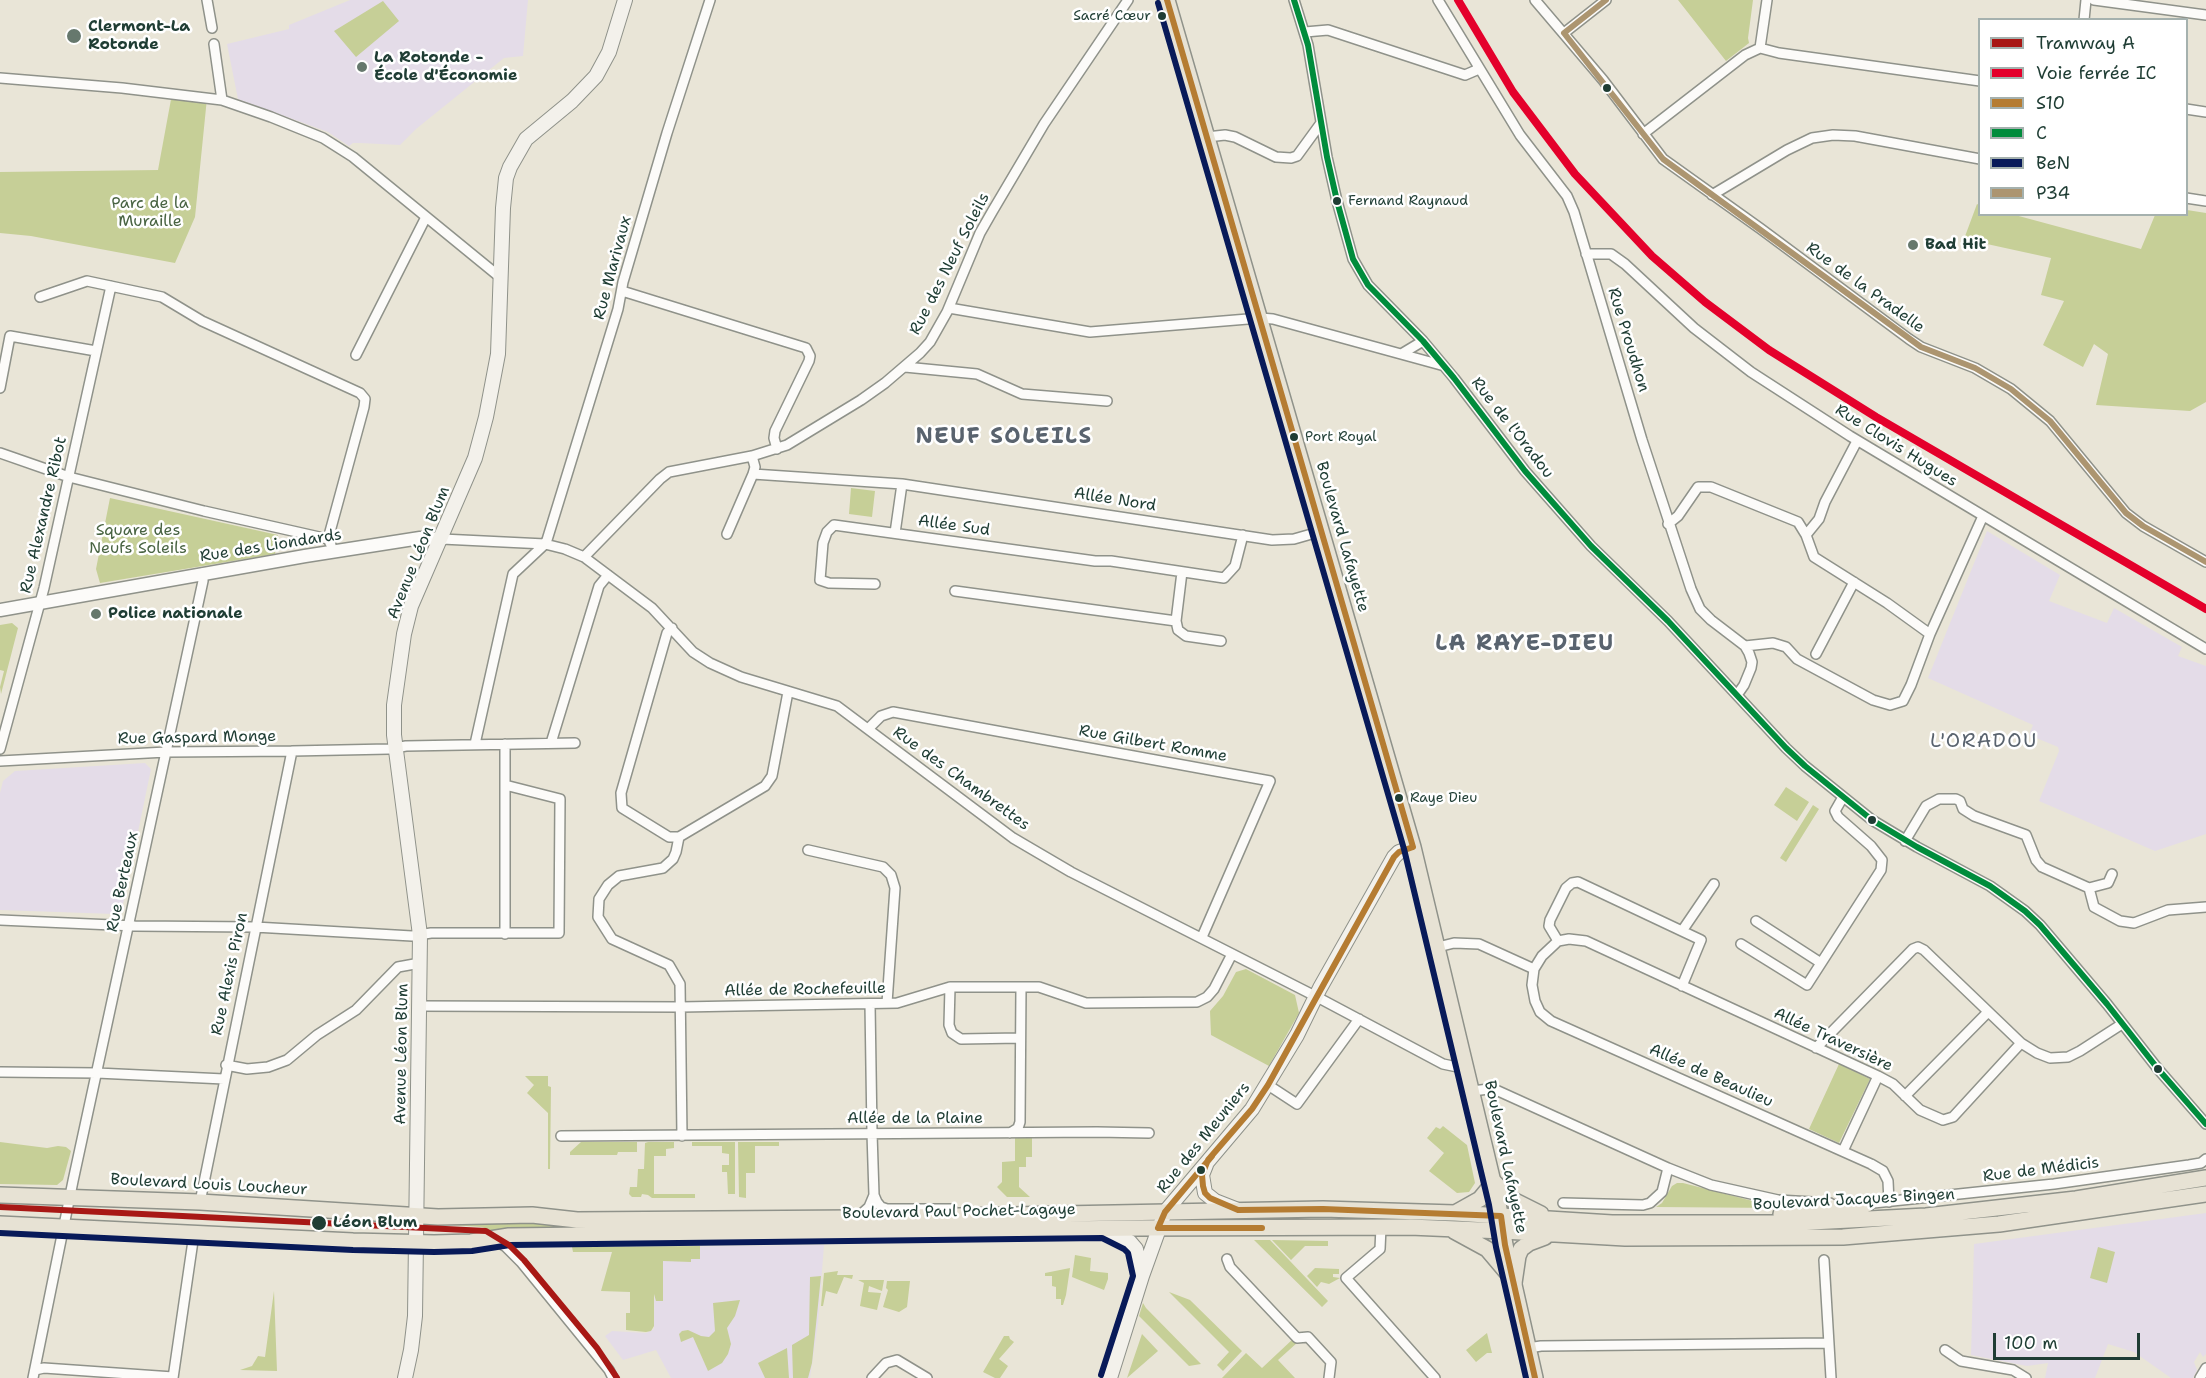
<!DOCTYPE html>
<meta charset="utf-8">
<style>
body{margin:0}
#map{position:relative;width:2206px;height:1378px;overflow:hidden;background:#e9e5d7;font-family:"Shantell Sans",sans-serif}
canvas{display:block}
.legend{position:absolute;left:1978px;top:18px;width:210px;height:198px;box-sizing:border-box;background:#fff;border:2px solid #a5b1ae;margin:0;padding:8px 10px;list-style:none;font-size:18px;color:#1f3d34}
.legend li{display:flex;align-items:center;gap:12px;height:30px}
.legend b{width:30px;border:2px solid #a5b1ae}
.scale{position:absolute;left:1993px;top:1333px;width:147px;height:27px;box-sizing:border-box;border:3px solid #1f3d34;border-top:0;padding-left:8px;font-size:18px;line-height:21px;white-space:nowrap;color:#1f3d34;-webkit-text-stroke:4px #fff;paint-order:stroke}
</style>
<div id="map">
<canvas width="2206" height="1378"></canvas>
<ul class="legend">
<li><b style="height:8px;background:#a81815"></b>Tramway A</li>
<li><b style="height:8px;background:#e4002b"></b>Voie ferrée IC</li>
<li><b style="height:8px;background:#b57c32"></b>S10</li>
<li><b style="height:8px;background:#008c3c"></b>C</li>
<li><b style="height:8px;background:#081a59"></b>BeN</li>
<li><b style="height:8px;background:#ac9570"></b>P34</li>
</ul>
<div class="scale">100 m</div>
</div>
<script>
const context = document.querySelector('canvas').getContext('2d');
context.lineJoin = 'round';
function paint(path, color) { context.fillStyle = color; context.fill(path, 'evenodd'); }
const poly = rows => new Path2D(rows.map(r => 'M' + r).join(''));
function strokePath(path, color, width, dash) { context.strokeStyle = color; context.lineWidth = width; context.lineCap = dash ? 'butt' : 'round'; context.setLineDash(dash || []); context.stroke(path); }
function drawText(font, color, halo, rows, align = 'center') {
  context.font = font + ' "Shantell Sans",sans-serif'; context.lineWidth = 5; context.setLineDash([]); context.textBaseline = 'middle'; context.strokeStyle = halo; context.fillStyle = color; for (const [text, x, y, turn = 0] of rows) {
    context.save(); context.translate(x, y); context.rotate((+turn || 0) * Math.PI / 180); context.textAlign = isNaN(turn) ? turn : align; if (halo) context.strokeText(text, 0, 0); context.fillText(text, 0, 0); context.restore();
  }
}
paint(poly([
 [350,0,528,0,523,56,504,58,416,129,400,145,360,143,353,143,349,146,328,132,238,99,227,44,289,29,289,25],
 [1987,531,2060,575,2049,601,2107,623,2114,608,2182,647,2178,656,2206,666,2206,834,2155,851,2039,801,2059,751,2058,747,2029,735,2033,725,1928,678],
 [145,763,151,769,122,909,114,914,0,910,0,793,3,781,15,771],
 [2206,1213,2206,1354,2203,1357,2200,1352,2194,1362,2197,1370,2193,1378,2171,1378,2134,1352,2108,1344,2095,1378,2045,1378,2048,1363,2027,1366,1971,1355,1974,1244],
 [824,1245,818,1323,810,1378,671,1378,656,1350,623,1360,605,1336,612,1331,646,1333,654,1329,655,1247]
]), '#e4dce8');
paint(poly([
 [1678,0,1753,0,1748,38,1749,43,1726,61],
 [383,1,399,21,356,57,334,31],
 [172,94,207,98,195,217,175,263,31,236,0,233,0,172,158,170],
 [1977,204,1979,205,1980,214,2015,215,2141,249,2155,215,2186,214,2187,210,2206,213,2206,402,2190,411,2096,405,2108,354,2094,344,2083,367,2043,345,2064,301,2041,295,2051,258,1964,239],
 [851,488,875,491,872,517,849,514],
 [110,498,278,535,275,554,100,583,96,569],
 [12,623,18,628,1,694,0,687,4,671,0,670,0,625],
 [1786,787,1809,802,1797,821,1774,805],
 [1813,805,1819,809,1786,862,1780,858],
 [1246,969,1295,995,1299,1013,1269,1066,1211,1035,1210,1011,1223,996,1236,972],
 [1839,1064,1870,1079,1839,1143,1809,1129],
 [525,1076,548,1076,548,1086,551,1087,550,1169,548,1169,548,1113,527,1093,534,1085],
 [1443,1126,1467,1145,1475,1183,1469,1192,1457,1193,1429,1171,1444,1153,1427,1138,1436,1127,1440,1129],
 [1015,1137,1032,1138,1032,1157,1026,1157,1026,1167,1019,1167,1019,1187,1030,1197,1007,1197,997,1187,1002,1182,1002,1162,1015,1161],
 [0,1142,47,1148,58,1146,66,1147,71,1151,63,1180,57,1185,0,1184],
 [581,1142,637,1142,637,1152,618,1152,617,1155,570,1155,570,1152],
 [648,1142,674,1142,674,1148,666,1149,666,1156,654,1156,654,1194,695,1194,695,1198,652,1198,648,1195,642,1194,641,1197,632,1197,629,1194,630,1187,637,1187,638,1169,644,1169,645,1143],
 [692,1142,735,1142,735,1194,728,1194,727,1172,722,1172,722,1165,729,1165,729,1154,722,1153,722,1146,692,1146],
 [738,1142,779,1142,779,1146,755,1146,755,1173,746,1173,746,1198,739,1197],
 [1677,1183,1683,1183,1780,1208,1656,1207,1662,1203,1672,1186],
 [517,1222,606,1225,606,1229,496,1232,482,1227,436,1224],
 [1254,1240,1270,1240,1328,1301,1322,1307],
 [1272,1240,1328,1241,1328,1246,1305,1246,1291,1260],
 [700,1246,700,1259,691,1259,691,1262,663,1261,663,1301,656,1301,654,1294,654,1326,651,1331,646,1332,626,1330,626,1313,630,1313,630,1292,601,1291,612,1252,573,1252,572,1247],
 [2098,1247,2115,1252,2107,1283,2090,1278],
 [1075,1255,1091,1258,1090,1271,1108,1273,1108,1279,1104,1290,1072,1277],
 [1070,1268,1066,1295,1063,1305,1061,1305,1061,1299,1056,1299,1056,1287,1052,1286,1052,1276,1045,1276,1045,1273],
 [1315,1268,1339,1269,1339,1274,1333,1274,1333,1277,1340,1278,1329,1284,1321,1282,1317,1287,1307,1276],
 [838,1271,837,1275,853,1275,852,1279,844,1277,837,1294,826,1291,823,1306,821,1306,824,1273],
 [821,1276,812,1363,808,1378,793,1378,792,1345,809,1335,810,1277],
 [858,1280,884,1280,882,1291,869,1286,868,1292,881,1293,877,1310,860,1306,864,1283],
 [887,1281,910,1281,907,1307,899,1312,883,1307,888,1290,886,1288],
 [274,1291,277,1371,240,1370,252,1366,258,1356,265,1357],
 [1169,1292,1190,1300,1242,1351,1223,1371,1217,1365,1229,1352],
 [740,1300,735,1316,727,1328,731,1344,728,1354,722,1363,708,1371,693,1337,681,1342,679,1334,682,1331,688,1330,701,1336,709,1337,715,1331,713,1303],
 [1143,1303,1146,1308,1201,1364,1189,1366,1139,1316],
 [1487,1333,1492,1353,1487,1353,1476,1362,1466,1350],
 [1142,1334,1158,1351,1127,1378],
 [1004,1336,1009,1336,1010,1339,1014,1342,999,1359,1008,1366,1000,1378,995,1378,983,1372],
 [1294,1338,1298,1342,1278,1360,1295,1378,1222,1378,1246,1353,1262,1368],
 [787,1348,789,1378,765,1378,758,1363]
]), '#c6cf97');
const minor = poly([
 [207,0,212,28],
 [1294,0,1308,45,1327,157,1337,201,1353,259,1368,285,1423,341,1454,378,1525,471,1591,546,1668,621,1786,748,1805,766,1872,820,1917,847,1990,886,2025,911,2040,925,2107,1004,2158,1069,2206,1124],
 [1438,0,1520,135,1567,196,1574,212,1642,440,1691,589,1700,609,1711,620,1745,646,1749,653,1752,662,1751,668,1744,685,1737,695],
 [1535,0,1603,80,1663,159,1761,229,1909,339,1921,347,1975,368,2011,389,2050,421,2126,513,2143,526,2206,562],
 [2094,0,2206,15],
 [2084,20,2086,0],
 [1305,32,1328,30,1465,75,1479,69],
 [1564,33,1606,0],
 [214,44,222,100],
 [1760,48,1779,53,1980,81],
 [1760,48,1767,0],
 [0,78,122,88,222,100,271,117,323,138,353,157,501,278],
 [2186,109,2206,112],
 [1643,134,1745,55,1760,48],
 [1207,137,1225,135,1235,137,1276,157,1291,158,1297,156,1321,123],
 [1712,195,1787,150,1812,138,1833,135,1855,136,1980,159],
 [2186,198,2206,201],
 [1586,254,1611,254,1625,264,1694,328,1751,372,1850,436,2206,649],
 [622,291,806,348,810,356,809,361,775,431,774,438,777,449],
 [40,297,87,281,162,297,202,321,360,393,365,399,364,407,328,539],
 [949,308,1090,332,1260,318,1273,319,1441,365],
 [1403,353,1423,341],
 [356,355,426,217],
 [905,367,977,374,1022,394,1107,401],
 [0,388,10,336,96,351],
 [0,453,69,477,204,511,328,539,331,545],
 [753,474,902,484,1272,540,1294,539,1322,531],
 [1668,524,1678,516,1698,487,1711,487,1798,522,1806,535,1814,557,1887,603,1930,634],
 [895,533,902,484],
 [727,534,753,474,755,467,752,456],
 [1806,535,1819,519,1825,502,1857,441],
 [442,539,545,544,565,549,584,557,652,608,693,652,710,663,741,677,837,706,1013,838,1071,872,1317,997,1443,1064,1467,1069],
 [584,557,660,479,669,472,752,456,787,445,861,400,885,383,920,353,930,342,947,312,980,233,992,212,1044,124,1128,0],
 [1182,572,1176,621,1178,630,1186,636,1221,641],
 [875,584,829,583,820,580,823,543,827,532,834,525,1095,561,1111,561,1224,578,1235,566,1243,535],
 [955,591,1176,621],
 [672,628,667,633,621,793,622,808,669,837,679,837],
 [1745,646,1773,643,1786,647,1797,659,1873,700,1890,705,1903,701,1911,685,1930,634,1983,516],
 [1816,654,1854,582],
 [868,729,881,716,893,712,1270,781,1202,937],
 [551,743,599,586,608,575],
 [475,744,513,574,545,544,547,540,618,309,623,282,667,133,710,0],
 [505,744,505,934],
 [0,749,44,588,111,286],
 [0,761,166,752,292,751,389,749,406,746,575,743],
 [679,837,676,852,673,859,663,868,619,876,608,885,599,899,598,917,612,939,669,965,680,984,682,1136],
 [679,837,765,786,772,776,788,692],
 [1905,841,1926,806,1939,799,1956,799,1960,801,1963,809,1974,816,2026,835,2036,860,2042,867,2089,888,2094,907,2120,921,2134,923,2168,910,2206,907],
 [808,850,883,867,891,875,895,888,887,1003],
 [2089,888,2108,883,2112,874],
 [0,920,135,926,255,927,412,936,431,933,559,933,560,799,505,785],
 [1756,921,1821,963],
 [1682,931,1714,884],
 [1558,941,1549,926,1550,920,1566,888,1572,883,1578,882,1701,940,1682,986],
 [1741,944,1807,985,1881,870,1882,860,1871,846,1838,817,1835,811,1843,797],
 [1438,947,1454,943,1479,944,1534,969],
 [950,987,949,1025,952,1033,961,1039,1020,1038],
 [870,1004,872,1133,874,1195,877,1202,881,1207,887,1209,952,1209],
 [419,1006,681,1007,897,1003,950,987,1039,987,1086,1003,1197,1002,1207,997,1214,989,1232,954],
 [1816,1048,1913,949,1918,947,1924,950,2021,1043,2037,1053,2050,1058,2068,1057,2080,1051,2122,1024],
 [226,1065,247,1069,268,1067,287,1060,317,1035,356,1010,398,967,420,963],
 [0,1072,97,1073,224,1079],
 [1268,1085,1297,1104,1359,1019],
 [1472,1091,1489,1089,1496,1090,1668,1168,1711,1185,1778,1200,1830,1203],
 [1905,1096,1988,1012],
 [1010,1133,1018,1128,1020,1122,1021,987],
 [561,1136,1097,1132,1149,1133],
 [1843,1151,1878,1076],
 [200,1202,292,751],
 [1889,1202,1888,1181,1883,1171,1871,1164,1551,1021,1540,1012,1535,1001,1532,985,1534,969,1542,956,1558,941,1569,939,1586,941,1878,1076,1893,1084,1920,1110,1943,1120,1953,1117,2021,1043],
 [1563,1203,1643,1205,1650,1203,1662,1192,1668,1168],
 [1864,1204,2054,1184,2189,1165,2201,1163,2206,1159],
 [858,1217,869,1207,874,1195],
 [1381,1227,1380,1249,1346,1278,1435,1378],
 [493,1239,506,1247,521,1262,609,1370,613,1378],
 [1227,1259,1230,1267,1297,1338,1308,1337,1331,1362,1329,1378],
 [1824,1260,1831,1378],
 [1528,1348,1541,1346,1829,1343],
 [1945,1350,1961,1361,2013,1370,2026,1378],
 [35,1370,44,1368,173,1377],
 [33,1378,73,1181,203,581,203,573],
 [173,1378,194,1234],
 [872,1378,886,1363,897,1360,927,1378],
 [2200,1378,2206,1368]
]);
const tertiary = poly([
 [0,610,305,556,420,538,442,539]
]);
const secondary = poly([
 [1206,1165,1202,1175,1205,1193,1215,1201,1238,1210],
 [1104,1229,1130,1242,1136,1249,1141,1274],
 [405,1378,411,1350,415,1316,420,935,394,735,394,705,404,634,411,606,475,458,486,417,498,354,503,208,506,178,510,167,526,139,572,101,596,76,609,52,625,0],
 [1110,1378,1142,1276,1165,1212,1252,1109,1297,1035,1320,988,1394,857,1399,852,1413,847]
]);
const primary = poly([
 [1167,0,1413,847,1498,1203,1505,1245,1535,1378],
 [0,1195,200,1202,438,1217,532,1215,577,1220,854,1218,1323,1209,1455,1213,1501,1216],
 [1455,1213,1480,1199,1494,1182],
 [0,1224,353,1241,434,1243,471,1242,509,1236,1140,1228,1410,1227,1503,1231],
 [1454,1231,1487,1249,1509,1275]
]);
const trunk = poly([
 [1494,1182,1511,1199,1541,1214],
 [1781,1214,1867,1204],
 [1501,1216,1612,1223,1792,1223,1926,1216,2076,1199,2206,1178],
 [1503,1231,1625,1238,1843,1237,1999,1224,2206,1194],
 [1514,1283,1518,1256,1521,1249,1529,1243,1545,1237]
]);
strokePath(minor, '#8f928a', 12);
strokePath(tertiary, '#8f928a', 15);
strokePath(secondary, '#8f928a', 16);
strokePath(primary, '#8f928a', 18);
strokePath(trunk, '#8f928a', 18);
strokePath(minor, '#fcfbf9', 9);
strokePath(tertiary, '#fcfbf9', 12);
strokePath(secondary, '#f3f1eb', 14);
strokePath(primary, '#e7e2d4', 15);
strokePath(trunk, '#e7e2d4', 15);
strokePath(poly([
 [1167,0,1413,847],
 [1413,847,1399,852,1394,857,1268,1085,1252,1109,1208,1160,1202,1175,1203,1186,1205,1193,1210,1198,1238,1210,1323,1209,1501,1216,1505,1245,1535,1378],
 [1212,1156,1165,1212,1158,1228,1262,1228]
]), '#b57c32', 6);
strokePath(poly([
 [1294,0,1308,45,1327,157,1337,201,1353,259,1368,285,1423,341,1454,378,1525,471,1591,546,1668,621,1786,748,1805,766,1872,820,1917,847,1990,886,2025,911,2040,925,2107,1004,2158,1069,2206,1124]
]), '#008c3c', 6);
strokePath(poly([
 [1158,3,1404,849,1489,1205,1496,1247,1526,1378],
 [0,1233,353,1250,434,1252,472,1251,510,1245,1102,1238,1124,1249,1128,1253,1133,1276,1101,1375]
]), '#081a59', 6);
strokePath(poly([
 [1564,33,1663,159,1921,347,1975,368,2011,389,2050,421,2126,513,2143,526,2206,562],
 [1564,33,1606,0]
]), '#ac9570', 6);
strokePath(poly([
 [1458,0,1513,92,1575,174,1652,256,1705,302,1769,350,1876,417,2206,609]
]), '#e4002b', 8);
strokePath(poly([
 [0,1207,486,1231,509,1245,524,1260,597,1348,617,1378]
]), '#a81815', 6);
for (const [x, y, r, color] of [
 [1162,16,5,"#1f3d34"],
 [74,36,8,"#66786d"],
 [362,67,6,"#66786d"],
 [1607,88,5,"#1f3d34"],
 [1337,201,5,"#1f3d34"],
 [1913,245,6,"#66786d"],
 [1294,437,5,"#1f3d34"],
 [96,614,6,"#66786d"],
 [1399,798,5,"#1f3d34"],
 [1872,820,5,"#1f3d34"],
 [2158,1069,5,"#1f3d34"],
 [1201,1170,5,"#1f3d34"],
 [319,1223,8,"#1f3d34"]
]) { const dot = new Path2D(); dot.arc(x, y, r, 0, 2 * Math.PI); context.fillStyle = color; context.fill(dot); strokePath(dot, '#fff', 2); }
drawText('14px', '#1f3d34', '#fff', [
 ["Sacré Cœur",1151,16,"right"],
 ["Fernand Raynaud",1348,201],
 ["Port Royal",1305,437],
 ["Raye Dieu",1410,798]
], 'left');
drawText('bold 16px', '#1f3d34', '#fff', [
 ["Clermont-La",88,27],
 ["Rotonde",88,45],
 ["La Rotonde -",374,58],
 ["École d'Économie",374,76],
 ["Bad Hit",1925,245],
 ["Police nationale",108,614]
], 'left');
drawText('16px', '#486342', '#fff', [
 ["Parc de la",150,204],
 ["Muraille",150,222],
 ["Square des",138,531],
 ["Neufs Soleils",138,549]
]);
drawText('16px', '#1f3d34', '#fff', [
 ["Rue des Neuf Soleils",950,264,-63],
 ["Rue Marivaux",613,268,-75],
 ["Rue de la Pradelle",1865,288,36],
 ["Rue Proudhon",1628,340,73],
 ["Rue de l'Oradou",1512,428,52],
 ["Rue Clovis Hugues",1896,446,32],
 ["Allée Nord",1115,500,9],
 ["Rue Alexandre Ribot",44,515,-77],
 ["Allée Sud",954,526,8],
 ["Boulevard Lafayette",1342,537,74],
 ["Rue des Liondards",271,546,-9],
 ["Avenue Léon Blum",419,553,-68],
 ["Rue Gaspard Monge",197,738,-1],
 ["Rue Gilbert Romme",1153,744,10],
 ["Rue des Chambrettes",961,779,36],
 ["Rue Berteaux",123,882,-78],
 ["Rue Alexis Piron",230,974,-78],
 ["Allée de Rochefeuille",805,990,-1],
 ["Allée Traversière",1833,1040,25],
 ["Avenue Léon Blum",402,1054,-89],
 ["Allée de Beaulieu",1711,1076,24],
 ["Allée de la Plaine",915,1119],
 ["Rue des Meuniers",1204,1138,-51],
 ["Boulevard Lafayette",1505,1157,78],
 ["Rue de Médicis",2041,1170,-7],
 ["Boulevard Louis Loucheur",209,1185,3],
 ["Boulevard Jacques Bingen",1854,1200,-3],
 ["Boulevard Paul Pochet-Lagaye",959,1212,-1]
]);
drawText('bold 16px', '#1f3d34', '#fff', [
 ["Léon Blum",333,1223]
], 'left');
context.letterSpacing = '1.5px';
drawText('20px', '#59636e', '#fff', [
 ["L'ORADOU",1984,742]
]);
context.letterSpacing = '0px';
context.letterSpacing = '1.5px';
drawText('bold 22px', '#59636e', '#fff', [
 ["NEUF SOLEILS",1004,437],
 ["LA RAYE-DIEU",1525,644]
]);
context.letterSpacing = '0px';
</script>
